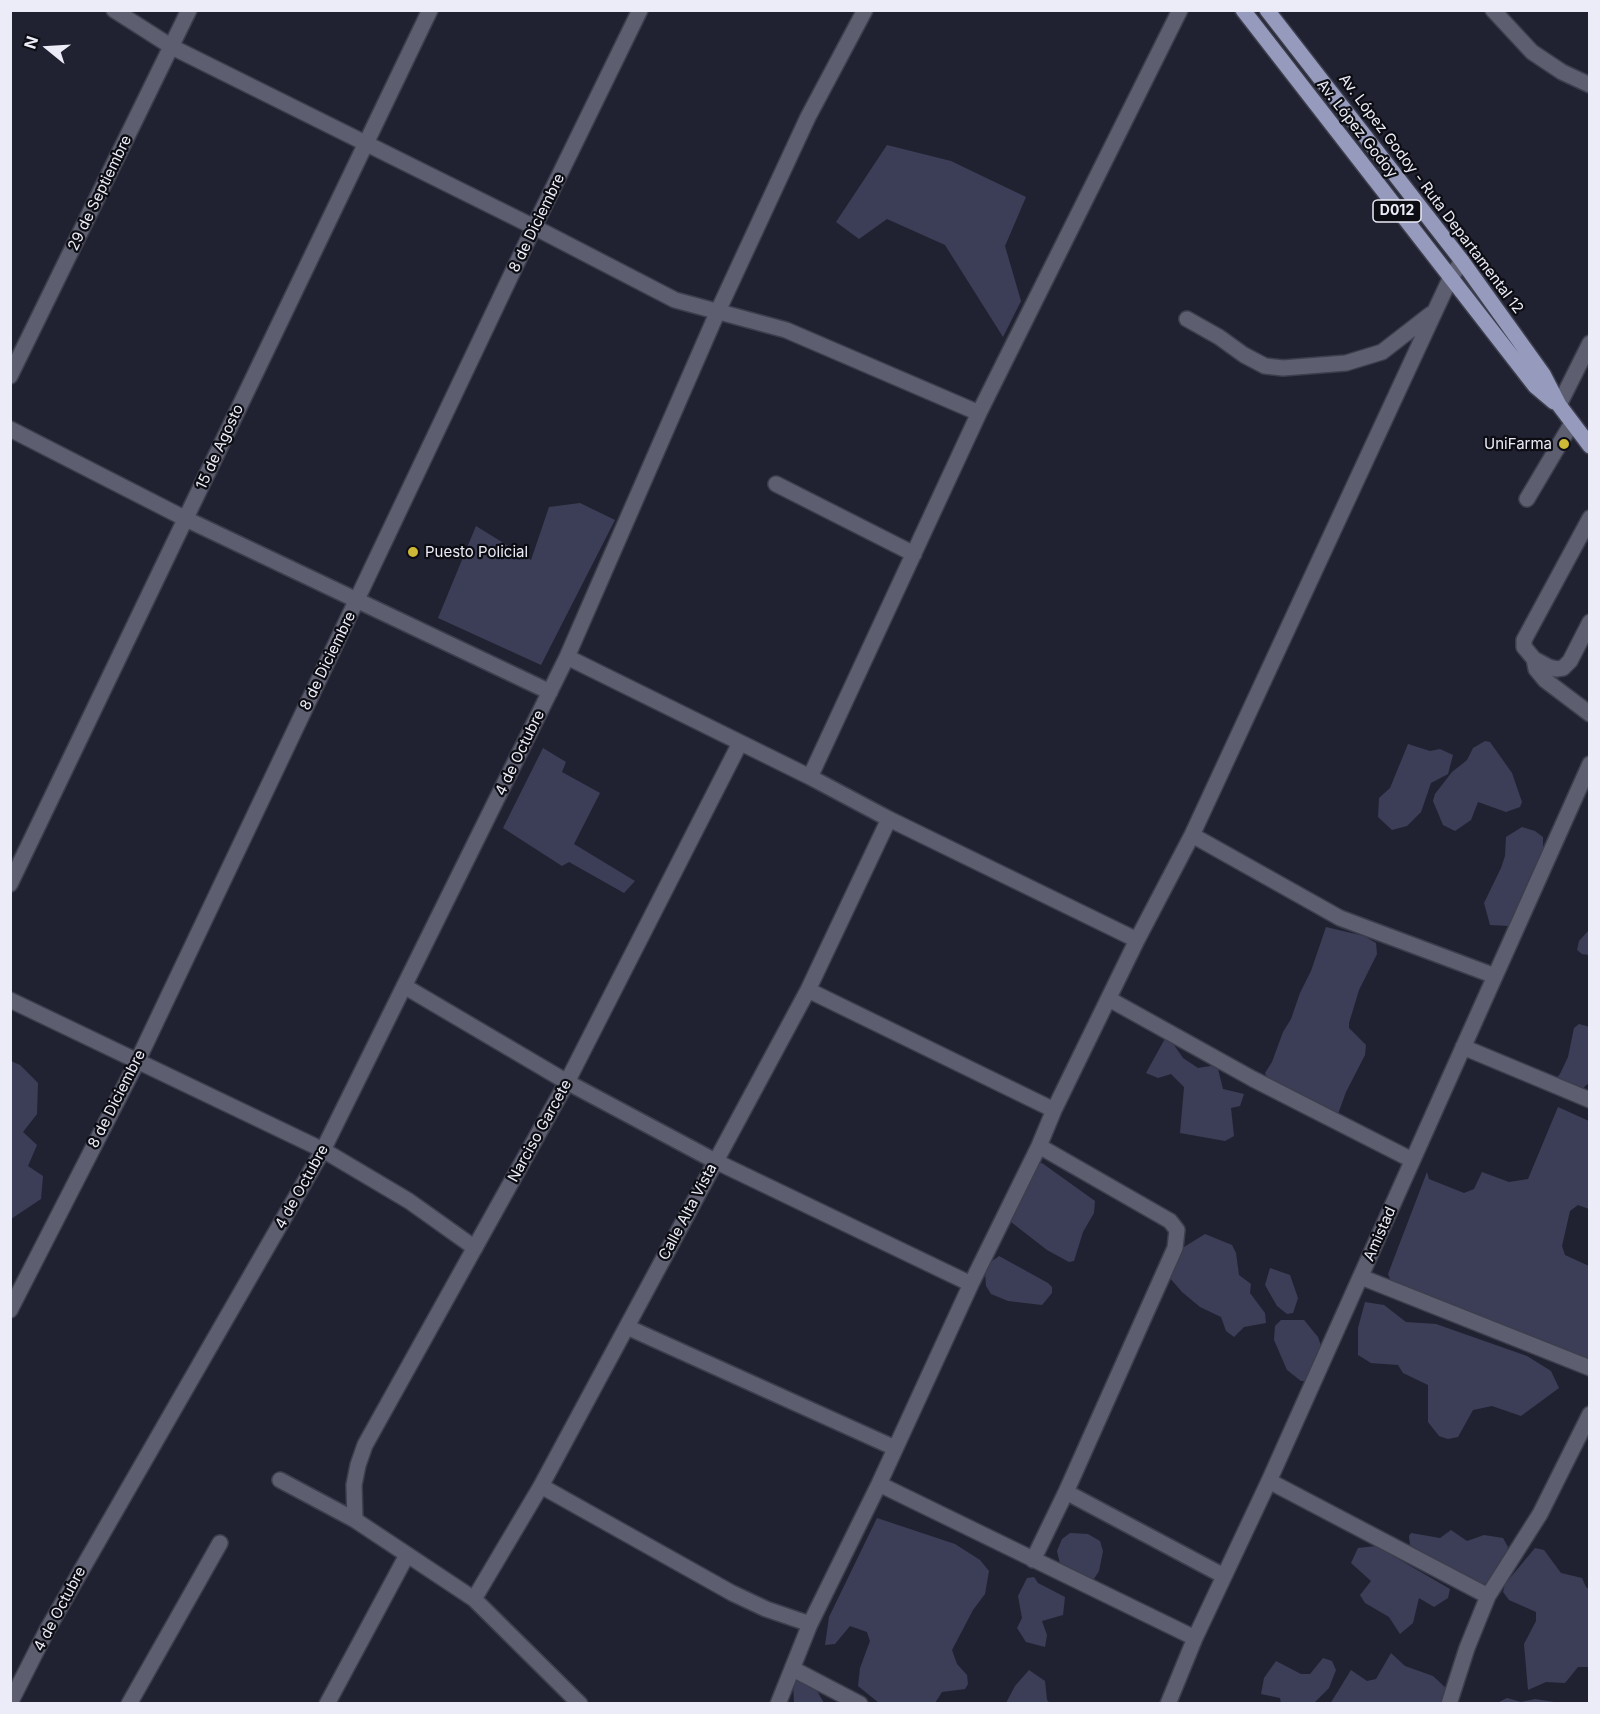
<!DOCTYPE html>
<meta charset="utf-8">
<style>
body{margin:0}
#map{position:relative;width:1600px;height:1714px;overflow:hidden;background:#212231;font-family:Inter,sans-serif}
canvas{display:block}
.frame{position:absolute;inset:0;border:12px solid #ebecf7;pointer-events:none}
.north{position:absolute;left:18px;top:18px;width:60px;height:60px;-webkit-text-stroke:4px #0c0c13;paint-order:stroke;rotate:288deg;font-size:16px;font-weight:700;line-height:24px;text-align:center;color:#ebecf7}
.north::after{content:'';display:block;margin:auto;width:21px;height:27px;background:#ebecf7;clip-path:polygon(50% 0,100% 100%,50% 72%,0 100%)}
</style>
<div id="map">
<canvas width="1600" height="1714"></canvas>
<div class="frame"></div>
<div class="north">N</div>
</div>
<script>
const context = document.querySelector('canvas').getContext('2d');
context.lineJoin = 'round';
function paint(path, color) { context.fillStyle = color; context.fill(path, 'evenodd'); }
const poly = rows => new Path2D(rows.map(r => 'M' + r).join(''));
function strokePath(path, color, width, dash) { context.strokeStyle = color; context.lineWidth = width; context.lineCap = dash ? 'butt' : 'round'; context.setLineDash(dash || []); context.stroke(path); }
function drawText(font, color, halo, rows, align = 'center') {
  context.font = font + ' Inter,sans-serif'; context.lineWidth = 4.5; context.setLineDash([]); context.textBaseline = 'middle'; context.strokeStyle = halo; context.fillStyle = color; for (const [text, x, y, turn = 0] of rows) {
    context.save(); context.translate(x, y); context.rotate((+turn || 0) * Math.PI / 180); context.textAlign = isNaN(turn) ? turn : align; if (halo) context.strokeText(text, 0, 0); context.fillText(text, 0, 0); context.restore();
  }
}
paint(poly([
 [887,145,951,161,1026,197,1005,246,1021,301,1003,337,945,245,887,219,859,239,836,222],
 [580,503,615,520,541,665,438,618,476,526,531,560,549,507],
 [1485,741,1490,742,1512,773,1522,802,1520,807,1506,812,1478,802,1471,820,1455,831,1443,825,1433,801,1435,794,1452,772,1467,760,1473,748],
 [1408,744,1430,751,1440,749,1453,755,1448,774,1431,783,1421,812,1407,826,1392,830,1378,817,1379,798,1390,788],
 [543,748,566,762,562,772,600,793,574,844,635,881,624,893,569,862,562,866,503,828],
 [1522,827,1535,831,1543,837,1543,852,1526,886,1517,920,1509,926,1490,925,1484,903,1501,868,1505,856,1506,837],
 [1326,927,1364,936,1376,943,1377,954,1359,990,1349,1023,1349,1028,1366,1045,1365,1055,1346,1092,1338,1114,1268,1079,1265,1073,1272,1062,1283,1032,1291,1019,1300,993,1311,971],
 [1589,930,1589,955,1582,954,1577,950,1579,941],
 [1579,1024,1590,1027,1589,1083,1584,1087,1589,1096,1553,1082,1560,1074,1568,1057,1574,1028],
 [1167,1035,1183,1058,1198,1068,1217,1065,1223,1089,1244,1094,1240,1106,1231,1108,1234,1136,1225,1141,1180,1133,1184,1087,1171,1074,1158,1078,1146,1073],
 [11,1061,20,1065,38,1083,37,1114,23,1132,37,1145,28,1166,43,1176,41,1199,11,1219],
 [1558,1107,1589,1121,1589,1209,1578,1205,1570,1211,1562,1246,1565,1255,1589,1266,1589,1359,1587,1360,1392,1284,1388,1274,1427,1172,1429,1179,1464,1193,1474,1189,1482,1172,1509,1182,1528,1179],
 [1042,1163,1095,1201,1094,1213,1083,1232,1074,1261,1069,1262,1047,1250,1011,1222,1038,1164],
 [1205,1234,1232,1245,1236,1253,1239,1275,1251,1284,1250,1293,1265,1313,1266,1323,1244,1327,1234,1337,1226,1331,1221,1317,1200,1307,1182,1292,1169,1277,1169,1272,1184,1247],
 [999,1256,1048,1283,1052,1287,1052,1293,1042,1305,1008,1301,991,1294,986,1286,985,1272,988,1264],
 [1270,1268,1290,1275,1298,1298,1293,1313,1287,1314,1277,1306,1265,1285],
 [1365,1302,1384,1305,1406,1322,1436,1324,1527,1356,1551,1371,1559,1388,1521,1416,1492,1406,1473,1410,1458,1437,1448,1439,1439,1436,1428,1422,1428,1385,1403,1373,1398,1365,1371,1363,1358,1355,1358,1328],
 [1281,1320,1304,1320,1318,1337,1321,1346,1307,1381,1301,1381,1287,1370,1274,1340,1275,1326],
 [877,1518,955,1544,980,1560,989,1571,985,1594,973,1610,952,1650,957,1664,967,1675,968,1684,965,1689,942,1692,935,1703,879,1703,858,1686,860,1668,870,1641,867,1632,850,1626,835,1644,825,1645,829,1617],
 [1451,1530,1467,1541,1484,1535,1503,1538,1508,1547,1505,1556,1488,1583,1479,1585,1410,1545,1409,1536,1411,1533,1440,1538],
 [1070,1533,1088,1534,1100,1541,1103,1551,1099,1571,1094,1579,1061,1568,1057,1551,1062,1539],
 [1376,1546,1450,1589,1448,1598,1434,1607,1419,1598,1413,1623,1400,1634,1389,1617,1365,1603,1360,1595,1371,1581,1351,1563,1358,1548],
 [1535,1548,1544,1550,1561,1573,1582,1578,1586,1587,1589,1589,1590,1667,1578,1667,1565,1683,1546,1682,1528,1690,1524,1644,1536,1621,1536,1612,1509,1600,1503,1592,1505,1584],
 [1034,1577,1038,1583,1065,1597,1063,1615,1042,1621,1047,1635,1045,1647,1026,1642,1017,1628,1022,1618,1018,1596,1027,1578],
 [1391,1653,1405,1666,1433,1676,1447,1689,1441,1703,1330,1704,1351,1670,1367,1681,1376,1679],
 [1323,1658,1332,1661,1336,1670,1329,1688,1314,1703,1281,1703,1280,1698,1261,1694,1264,1678,1276,1661,1301,1674,1310,1674],
 [1029,1670,1045,1681,1047,1700,1050,1703,1006,1703,1015,1686],
 [802,1676,809,1677,824,1703,794,1703,793,1682],
 [1507,1698,1521,1702,1535,1699,1554,1702,1555,1703,1497,1703]
]), '#3c3e57');
const minor = poly([
 [114,10,172,47,534,227,675,300,786,330,979,413],
 [1493,10,1532,52,1562,72,1590,85],
 [1187,319,1219,337,1244,355,1265,366,1283,368,1346,363,1382,352,1431,314],
 [10,376,189,10],
 [1559,405,1590,343],
 [10,429,186,519,550,692],
 [776,484,914,554],
 [1527,499,1572,423],
 [1590,518,1524,640,1524,647,1534,659,1549,667,1556,669,1563,668,1570,661,1590,622],
 [567,657,810,777,889,819,1137,940],
 [1534,659,1536,669,1545,680,1590,714],
 [810,777,979,413,1180,10],
 [1192,835,1340,918,1495,976],
 [10,884,430,10],
 [404,986,567,1082,715,1161,971,1284],
 [808,990,1054,1110],
 [1109,999,1253,1079,1412,1160],
 [10,1000,323,1150,409,1201,475,1248],
 [1463,1047,1590,1100],
 [1361,1277,1590,1368],
 [10,1310,137,1062,534,227,640,10],
 [627,1327,895,1448],
 [280,1480,355,1520,474,1599,580,1704],
 [1269,1481,1488,1596],
 [879,1484,1195,1638],
 [541,1486,732,1593,766,1609,810,1624],
 [1066,1492,1224,1576],
 [355,1520,354,1485,358,1465,365,1445,567,1082,740,743],
 [1033,1560,1066,1492,1175,1248,1177,1230,1170,1221,1039,1146],
 [474,1599,541,1486,808,990,889,819],
 [793,1669,860,1704],
 [10,1703,47,1630,323,1150,567,657,718,311,808,117,865,10],
 [129,1704,220,1543],
 [327,1704,407,1555],
 [778,1704,810,1624,879,1484,971,1284,1039,1146,1054,1110,1137,940,1192,835,1436,309,1450,279,1462,261],
 [1168,1704,1195,1638,1269,1481,1590,764],
 [1449,1704,1467,1648,1488,1596,1540,1514,1590,1414]
]);
const major = poly([
 [1243,10,1535,386,1554,402],
 [1267,10,1462,261,1543,374,1559,405,1590,446]
]);
strokePath(minor, '#3d3e4d', 18);
strokePath(major, '#3d3e4d', 18);
strokePath(minor, '#5d5f70', 15);
strokePath(major, '#969bbd', 15);
for (const [x, y, r, color] of [
 [1564,444,6,"#ceb838"],
 [413,552,6,"#ceb838"]
]) { const dot = new Path2D(); dot.arc(x, y, r, 0, 2 * Math.PI); context.fillStyle = color; context.fill(dot); strokePath(dot, '#0c0c13', 2); }
for (const [x, y, w] of [
 [1397,211,48]
]) { const box = new Path2D(); box.roundRect(x - w / 2, y - 11, w, 22, 4.5); context.fillStyle = '#0c0c13'; context.fill(box); strokePath(box, '#ebecf7', 1.5); }
drawText('bold 14px', '#ebecf7', null, [
 ["D012",1397,211]
]);
drawText('15px', '#ebecf7', '#0c0c13', [
 ["Av. López Godoy",1357,129,52],
 ["29 de Septiembre",100,193,-64],
 ["Av. López Godoy - Ruta Departamental 12",1431,194,53],
 ["8 de Diciembre",537,223,-64],
 ["15 de Agosto",220,447,-65],
 ["8 de Diciembre",328,661,-64],
 ["4 de Octubre",520,753,-64],
 ["8 de Diciembre",117,1099,-63],
 ["Narciso Garcete",540,1131,-61],
 ["4 de Octubre",302,1187,-61],
 ["Calle Alta Vista",688,1212,-62],
 ["Amistad",1380,1234,-66],
 ["4 de Octubre",60,1609,-62]
]);
drawText('15px', '#ebecf7', '#0c0c13', [
 ["UniFarma",1552,444],
 ["Puesto Policial",425,552,"left"]
], 'right');
</script>
